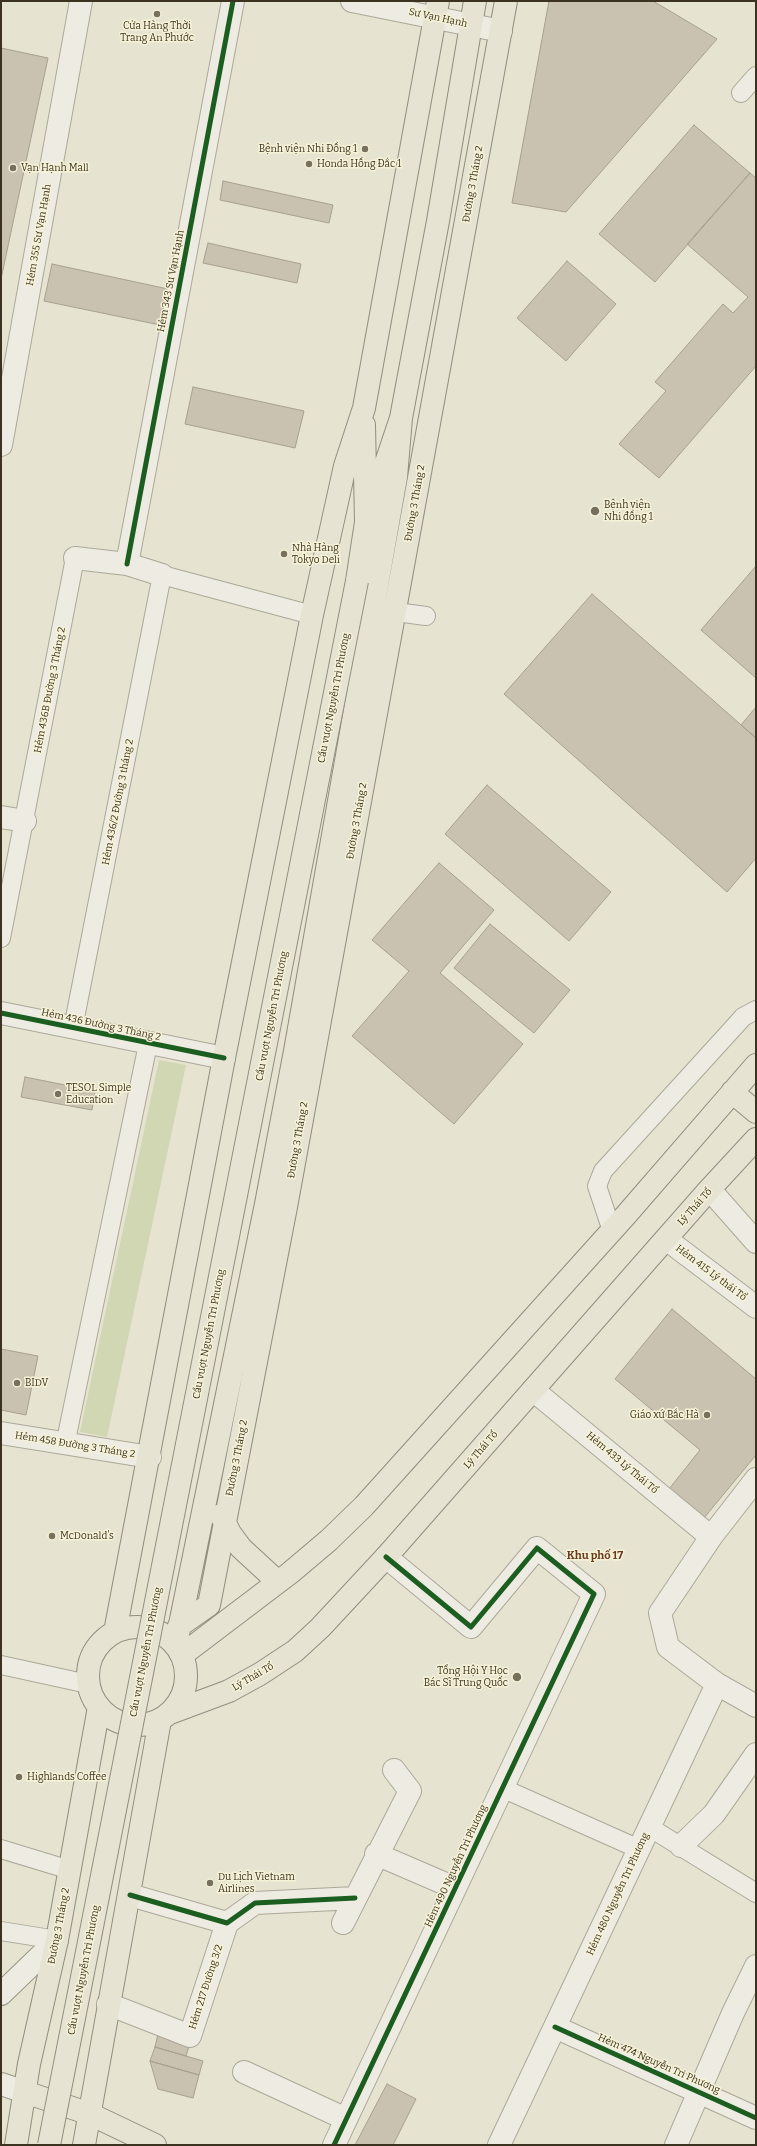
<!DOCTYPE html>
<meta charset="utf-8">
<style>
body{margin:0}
#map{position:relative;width:757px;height:2146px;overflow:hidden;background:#e6e3d0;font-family:Bitter,serif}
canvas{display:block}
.frame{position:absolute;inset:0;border:2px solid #3c3220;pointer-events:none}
</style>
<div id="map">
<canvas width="757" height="2146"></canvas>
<div class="frame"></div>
</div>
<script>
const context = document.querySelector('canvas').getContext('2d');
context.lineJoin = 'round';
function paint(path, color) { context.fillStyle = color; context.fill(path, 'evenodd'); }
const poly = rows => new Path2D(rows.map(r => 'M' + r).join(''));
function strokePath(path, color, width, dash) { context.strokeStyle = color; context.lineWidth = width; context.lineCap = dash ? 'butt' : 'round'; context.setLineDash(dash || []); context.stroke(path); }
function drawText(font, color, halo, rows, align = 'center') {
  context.font = font + ' Bitter,serif'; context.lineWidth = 3; context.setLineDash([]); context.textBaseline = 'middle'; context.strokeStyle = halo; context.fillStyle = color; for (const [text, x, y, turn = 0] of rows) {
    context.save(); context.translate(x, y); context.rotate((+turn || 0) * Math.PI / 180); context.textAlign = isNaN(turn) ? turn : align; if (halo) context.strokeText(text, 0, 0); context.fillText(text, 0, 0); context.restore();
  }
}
paint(poly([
 [159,1060,186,1065,107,1437,80,1432]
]), '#d1d7b2');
const building = poly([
 [549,1,653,1,717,39,566,212,512,203,549,1],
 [1,48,48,58,1,279,1,48],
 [694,125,750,173,655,282,599,234,694,125],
 [750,173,756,178,756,366,659,478,619,444,666,391,655,382,723,304,733,313,748,297,687,244,750,173],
 [223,181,333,205,329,223,220,200,223,181],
 [208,243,301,264,297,283,203,263,208,243],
 [567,261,616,304,566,361,517,318,567,261],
 [52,264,168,289,160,325,44,301,52,264],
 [193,387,304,411,295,448,185,424,193,387],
 [756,566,756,678,701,630,756,566],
 [592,594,756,738,756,858,727,892,504,694,592,594],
 [756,707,756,738,741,725,756,707],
 [487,785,611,892,569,941,445,834,487,785],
 [439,863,494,910,440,973,523,1044,454,1124,352,1036,409,971,372,940,439,863],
 [490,924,570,990,534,1033,454,968,490,924],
 [25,1077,95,1091,92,1110,21,1097,25,1077],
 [672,1309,756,1379,756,1455,704,1518,669,1489,700,1450,615,1379,672,1309],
 [1,1349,38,1356,26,1415,1,1410,1,1349],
 [158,2034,190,2043,186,2056,155,2047,158,2034],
 [155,2047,203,2061,199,2075,150,2061,155,2047],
 [150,2061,199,2075,193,2098,158,2089,150,2061],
 [387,2084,416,2099,393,2145,355,2145,387,2084]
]);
paint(building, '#cac2b1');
strokePath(building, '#a79f8f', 1);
const service = poly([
 [741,93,756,76],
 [381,610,426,616],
 [1,938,75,558],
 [73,1028,162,575,312,615],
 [612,1231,597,1186,603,1171,735,1026,743,1017,756,1010],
 [65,1445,148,1044],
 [1,1665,88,1684],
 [502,1788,639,1849],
 [649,1827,756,1893],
 [1,1849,70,1870],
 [1,1931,57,1940]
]);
const minor = poly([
 [1,445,81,1],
 [75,558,127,564,162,575],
 [127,564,233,1],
 [1,817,25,821],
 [1,1013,224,1058],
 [710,1190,756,1242],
 [666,1239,756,1307],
 [533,1390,711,1537],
 [1,1433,150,1457],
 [717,1684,668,1647,660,1613,711,1537,756,1479],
 [681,1846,714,1814,756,1754],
 [376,1854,455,1888],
 [130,1895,227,1923,255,1903,355,1898],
 [343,1923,410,1791,394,1770],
 [108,2004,190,2036,227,1923],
 [555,2027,756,2118],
 [244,2072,346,2119],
 [334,2145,594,1594,537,1548,471,1627,386,1557],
 [499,2145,717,1684,756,1706],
 [676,2145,733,2013,756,1966]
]);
const tertiary = poly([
 [352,1,501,31]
]);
const secondary = poly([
 [1,1994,57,1940],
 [1,2084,25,2092]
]);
const primary = poly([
 [366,522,401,418,438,221,475,1],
 [357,581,366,522,364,425],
 [732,1092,756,1112],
 [221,1515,230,1533,241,1548,278,1582],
 [179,1626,209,1605,286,1207,506,1],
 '88 1676a49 49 0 1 1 98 0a49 49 0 1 1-98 0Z',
 [115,1632,224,1058,312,615,345,466,364,408,438,1],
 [176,1644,266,1204,295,1051,396,477,401,418],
 [182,1655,290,1573,329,1540,364,1506,626,1215,756,1065],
 [170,1713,229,1691,260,1674,295,1651,320,1628,386,1557,707,1192,756,1139],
 [25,2092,90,2114,155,2145],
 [16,2145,29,2064,57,1940,99,1707],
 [84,2145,160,1720]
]);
strokePath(service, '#aca899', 20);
strokePath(minor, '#aca899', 24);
strokePath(tertiary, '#aca899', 24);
strokePath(secondary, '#9b9788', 24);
strokePath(primary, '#918d7f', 24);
strokePath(service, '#eeece2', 18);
strokePath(minor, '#eeece2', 22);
strokePath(tertiary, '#eeece2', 22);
strokePath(secondary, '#eeece2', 22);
strokePath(primary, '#e6e3d3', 22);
const primaryBridge = poly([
 [49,2145,357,581]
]);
strokePath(primaryBridge, '#918d7f', 24, []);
strokePath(primaryBridge, '#e6e3d3', 22);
strokePath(poly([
 [127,564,233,1],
 [1,1013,224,1058],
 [130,1895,227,1923,255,1903,355,1898],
 [555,2027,756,2118],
 [334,2145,594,1594,537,1548,471,1627,386,1557]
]), '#1b5e20', 5);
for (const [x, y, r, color] of [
 [157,14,4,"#78705e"],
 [365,149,4,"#78705e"],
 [309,164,4,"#78705e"],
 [13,168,4,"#78705e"],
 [595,511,5,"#78705e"],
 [284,554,4,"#78705e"],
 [58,1094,4,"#78705e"],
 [17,1383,4,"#78705e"],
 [707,1415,4,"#78705e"],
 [52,1536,4,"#78705e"],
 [517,1677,5,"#78705e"],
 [19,1777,4,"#78705e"],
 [210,1883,4,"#78705e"]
]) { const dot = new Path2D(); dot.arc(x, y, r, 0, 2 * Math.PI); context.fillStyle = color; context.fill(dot); strokePath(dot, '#f6f2d7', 1.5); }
drawText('10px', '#3c3220', '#f6f2d7', [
 ["Sư Vạn Hạnh",438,18,12],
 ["Đường 3 Tháng 2",473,184,-80],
 ["Hẻm 355 Sư Vạn Hạnh",39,235,-80],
 ["Hẻm 343 Sư Vạn Hạnh",171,281,-79],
 ["Đường 3 Tháng 2",415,503,-80],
 ["Hẻm 436B Đường 3 Tháng 2",50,690,-79],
 ["Cầu vượt Nguyễn Tri Phương",334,698,-79],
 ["Hẻm 436/2 Đường 3 tháng 2",118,802,-79],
 ["Đường 3 Tháng 2",357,821,-80],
 ["Cầu vượt Nguyễn Tri Phương",272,1016,-79],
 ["Hẻm 436 Đường 3 Tháng 2",101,1025,12],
 ["Đường 3 Tháng 2",298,1140,-80],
 ["Lý Thái Tổ",695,1207,-48],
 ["Hẻm 415 Lý thái Tổ",711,1273,37],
 ["Cầu vượt Nguyễn Tri Phương",209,1334,-79],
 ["Hẻm 458 Đường 3 Tháng 2",75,1445,9],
 ["Lý Thái Tổ",481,1450,-49],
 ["Đường 3 Tháng 2",237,1458,-79],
 ["Hẻm 433 Lý Thái Tổ",622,1463,40],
 ["Cầu vượt Nguyễn Tri Phương",146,1652,-79],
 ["Lý Thái Tổ",253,1677,-30],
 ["Hẻm 490 Nguyễn Tri Phương",456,1866,-65],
 ["Hẻm 480 Nguyễn Tri Phương",618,1894,-65],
 ["Đường 3 Tháng 2",59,1926,-79],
 ["Cầu vượt Nguyễn Tri Phương",84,1970,-79],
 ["Hẻm 217 Đường 3/2",206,1987,-72],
 ["Hẻm 474 Nguyễn Tri Phương",659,2064,24]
]);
drawText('10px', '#3c3220', '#f6f2d7', [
 ["Cửa Hàng Thời",157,26,"center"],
 ["Trang An Phước",157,38,"center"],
 ["Bệnh viện Nhi Đồng 1",357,149,"right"],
 ["Honda Hồng Đắc 1",317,164],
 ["Vạn Hạnh Mall",21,168],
 ["Bệnh viện",604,505],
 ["Nhi đồng 1",604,517],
 ["Nhà Hàng",292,548],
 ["Tokyo Deli",292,560],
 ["TESOL Simple",66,1088],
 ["Education",66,1100],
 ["BIDV",25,1383],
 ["Giáo xứ Bắc Hà",699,1415,"right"],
 ["McDonald's",60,1536],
 ["Tổng Hội Y Học",508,1671,"right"],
 ["Bác Sĩ Trung Quốc",508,1683,"right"],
 ["Highlands Coffee",27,1777],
 ["Du Lịch Vietnam",218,1877],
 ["Airlines",218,1889]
], 'left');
drawText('bold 11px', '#69391e', '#f6f2d7', [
 ["Khu phố 17",595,1556]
]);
</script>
